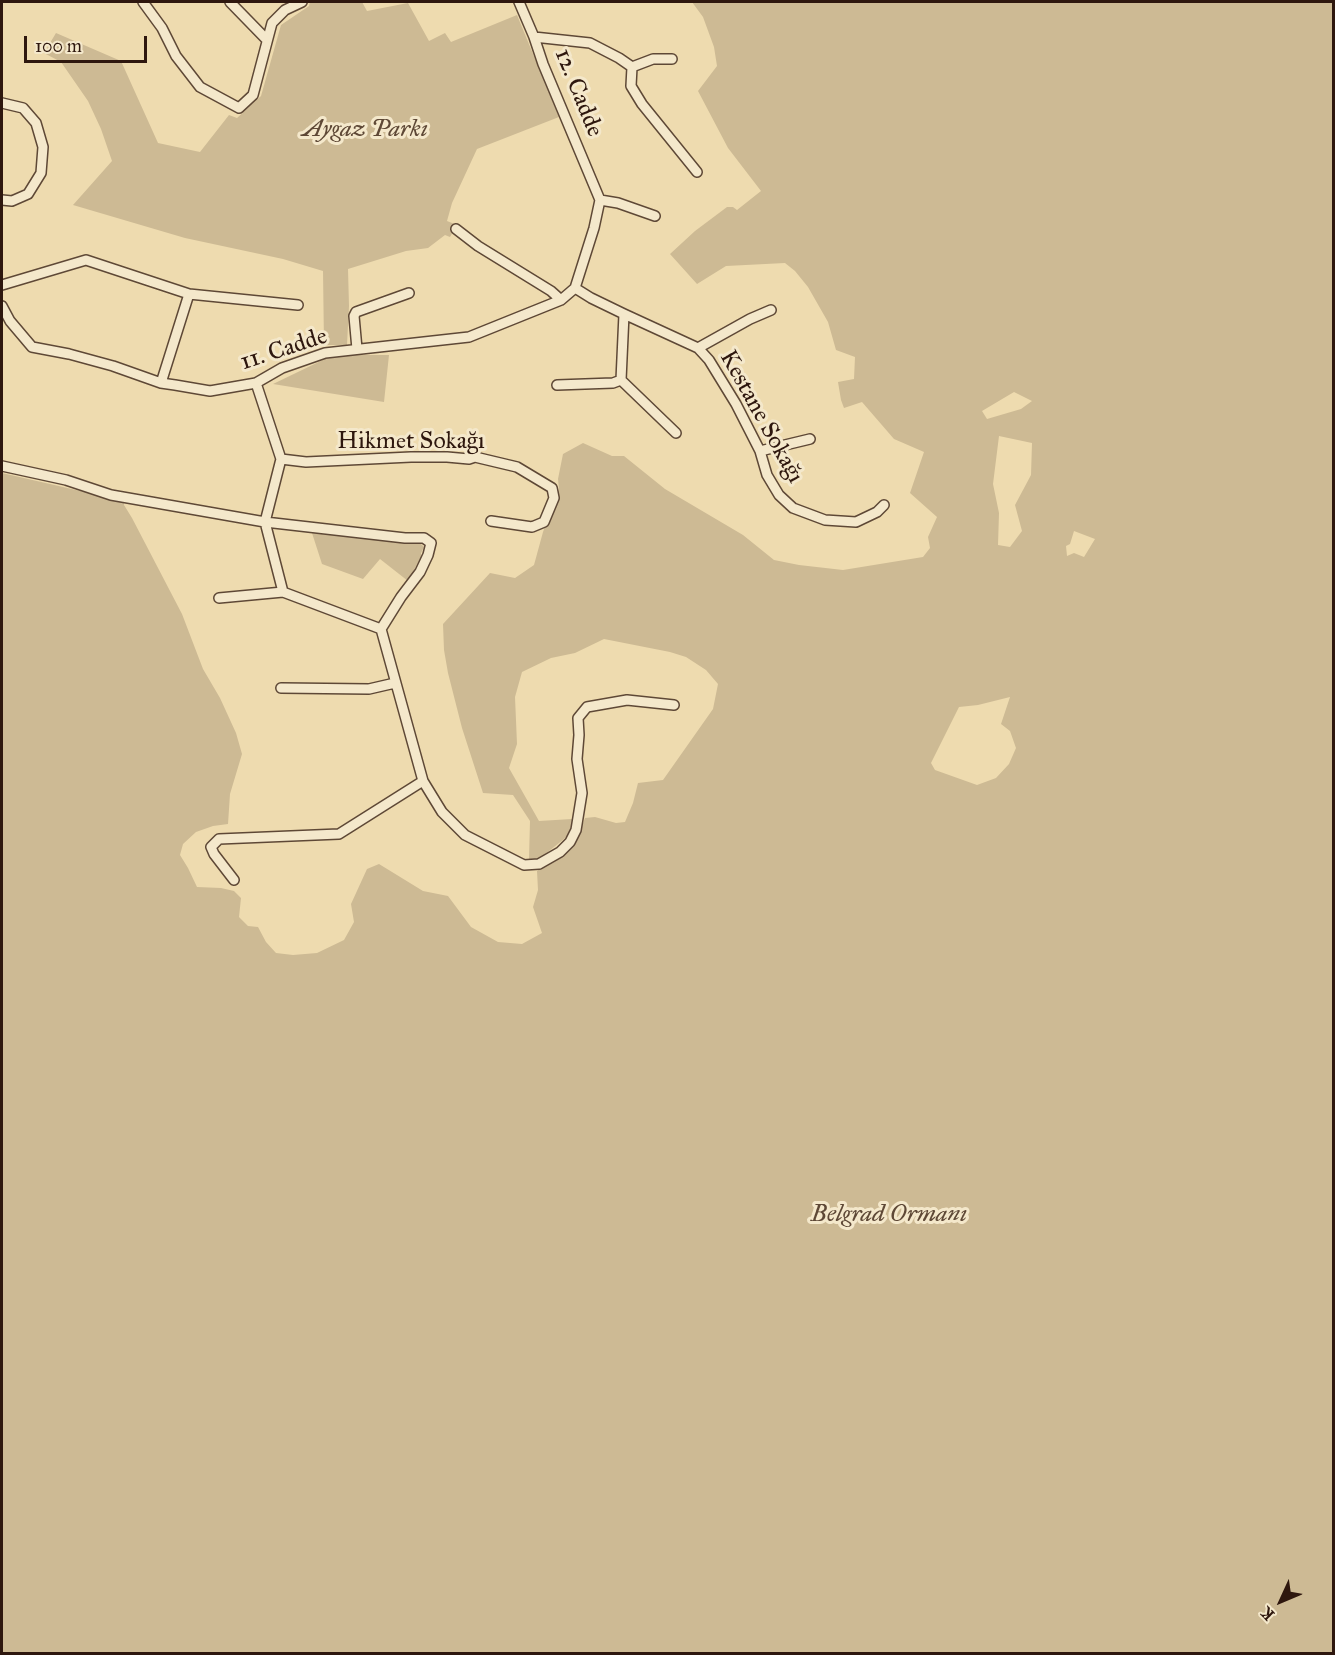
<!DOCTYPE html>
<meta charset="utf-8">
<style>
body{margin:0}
#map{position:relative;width:1335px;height:1655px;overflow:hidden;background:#eedbaf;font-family:"IM FELL Great Primer",serif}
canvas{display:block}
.frame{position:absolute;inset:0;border:3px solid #2e170e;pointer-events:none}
.north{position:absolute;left:1251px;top:1571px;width:60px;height:60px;-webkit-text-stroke:4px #f4e8cb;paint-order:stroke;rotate:226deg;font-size:16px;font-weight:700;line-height:24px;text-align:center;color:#2e170e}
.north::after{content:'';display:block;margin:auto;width:21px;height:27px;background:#2e170e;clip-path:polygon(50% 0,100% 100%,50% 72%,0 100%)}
.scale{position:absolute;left:24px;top:36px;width:123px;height:27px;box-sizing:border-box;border:3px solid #2e170e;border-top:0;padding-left:8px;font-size:18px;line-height:21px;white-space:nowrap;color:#2e170e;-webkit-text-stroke:4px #f4e8cb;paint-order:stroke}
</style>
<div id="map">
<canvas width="1335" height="1655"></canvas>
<div class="frame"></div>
<div class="north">K</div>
<div class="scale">100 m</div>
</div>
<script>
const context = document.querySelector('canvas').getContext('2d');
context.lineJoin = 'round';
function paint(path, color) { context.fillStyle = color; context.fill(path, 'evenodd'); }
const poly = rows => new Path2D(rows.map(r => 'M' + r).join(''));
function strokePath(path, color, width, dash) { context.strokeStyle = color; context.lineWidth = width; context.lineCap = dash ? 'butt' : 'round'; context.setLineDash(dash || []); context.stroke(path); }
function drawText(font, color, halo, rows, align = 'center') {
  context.font = font + ' "IM FELL Great Primer",serif'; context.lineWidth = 6; context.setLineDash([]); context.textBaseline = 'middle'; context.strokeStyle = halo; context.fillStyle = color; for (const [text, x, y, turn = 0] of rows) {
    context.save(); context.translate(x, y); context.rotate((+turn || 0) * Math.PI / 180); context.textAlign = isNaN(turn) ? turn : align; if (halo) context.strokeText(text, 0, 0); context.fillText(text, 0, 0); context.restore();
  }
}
paint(poly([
 [310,2,362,2,367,11,408,3,429,41,445,33,451,42,517,15,559,117,477,149,452,203,447,221,457,225,450,237,445,235,428,248,406,251,348,269,349,306,347,345,324,345,323,271,283,259,185,238,73,205,112,161,101,129,88,101,61,62,44,53,56,33,121,61,158,143,200,152,229,115,237,118,261,96,281,25,309,6],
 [692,2,1333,2,1333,1653,2,1654,2,473,124,501,124,505,132,518,182,614,203,669,220,698,236,733,242,754,230,794,228,824,213,826,196,832,183,844,180,855,188,868,197,887,221,888,234,891,241,898,239,917,248,926,258,927,266,942,276,953,293,955,317,953,344,940,354,922,351,904,367,869,379,864,423,891,448,896,471,927,498,942,522,944,542,933,533,907,538,890,537,871,564,855,575,845,585,818,595,817,616,823,625,822,633,803,638,783,663,780,713,709,718,684,706,670,686,657,670,652,604,639,575,653,551,658,522,672,515,697,517,744,509,768,539,821,572,819,572,830,564,839,539,859,533,861,529,859,530,821,513,795,483,793,462,728,448,673,444,650,443,624,490,573,515,578,534,565,543,532,559,489,558,479,563,454,583,443,612,456,624,456,665,489,743,535,774,560,799,565,843,570,923,557,930,548,928,537,937,517,910,493,924,452,894,439,862,402,844,408,841,400,838,382,854,379,855,357,836,350,828,322,808,287,795,271,785,263,726,266,697,284,670,254,695,231,727,207,733,207,737,210,761,191,728,148,698,91,717,66,714,47,703,17],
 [1014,392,1032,401,1021,409,987,419,982,411],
 [999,436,1032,443,1031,475,1015,505,1022,531,1010,547,998,545,999,513,993,484],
 [1074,531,1095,539,1084,557,1074,553,1067,556,1066,546,1070,544],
 [1010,697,1001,724,1010,731,1016,748,1009,764,996,778,977,785,935,770,931,763,959,707,978,705],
 [354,355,389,355,384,402,273,384,327,358],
 [312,533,420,543,424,547,421,553,421,557,408,581,380,559,363,579,322,564]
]), '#cdba94');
const minor = poly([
 [143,2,162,28,176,56,200,87,239,108,253,95,272,23,285,10,302,2],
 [230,2,267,40],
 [519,2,534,37,543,64,600,200],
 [534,37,590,43,619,58,632,67,631,86,642,104,697,172],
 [632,67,653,59,672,59],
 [2,103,23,108,36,123,43,147,41,173,28,194,12,201,2,200],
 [600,200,618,203,655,216],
 [456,229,478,246,551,291,561,300],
 [2,285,86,260,189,294,298,305],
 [575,288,591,298,624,314,698,348,709,360,736,404,760,451,767,475,779,495,793,508,825,520,856,522,877,512,884,505],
 [2,306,10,321,32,347,69,354,113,366,161,383,175,385,210,391,256,383,282,368,325,353,469,337,561,300,575,288,594,228,600,200],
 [698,348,750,319,771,310],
 [357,349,354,316,356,312,409,293],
 [621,380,676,433],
 [161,383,189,294],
 [256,383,281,459,265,522,283,592],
 [557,385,613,383,621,380,624,314],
 [760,451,810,439],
 [281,459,306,462,411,457,447,457,469,459,475,457,517,467,552,488,554,498,544,522,532,527,491,521],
 [2,466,66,480,111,495,265,522,405,538,424,538,431,543,428,555,420,572,401,597,381,629],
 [219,598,283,592,381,629],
 [381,629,423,781,442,812,465,835,524,865,539,864,560,852,570,842,576,830,582,793,577,759,579,735,578,718,587,707,627,700,674,705],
 [281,688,369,689,395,683],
 [234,880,214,854,211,847,219,839,339,834,423,781]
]);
strokePath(minor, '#5e4836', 12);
strokePath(minor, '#f4e8cb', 9);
drawText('24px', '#2e170e', '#f4e8cb', [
 ["12. Cadde",578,93,68],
 ["11. Cadde",284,350,-18],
 ["Kestane Sokağı",761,417,61],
 ["Hikmet Sokağı",411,442]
]);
drawText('italic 24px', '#5e4836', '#f4e8cb', [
 ["Aygaz Parkı",365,130],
 ["Belgrad Ormanı",889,1215]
]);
</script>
